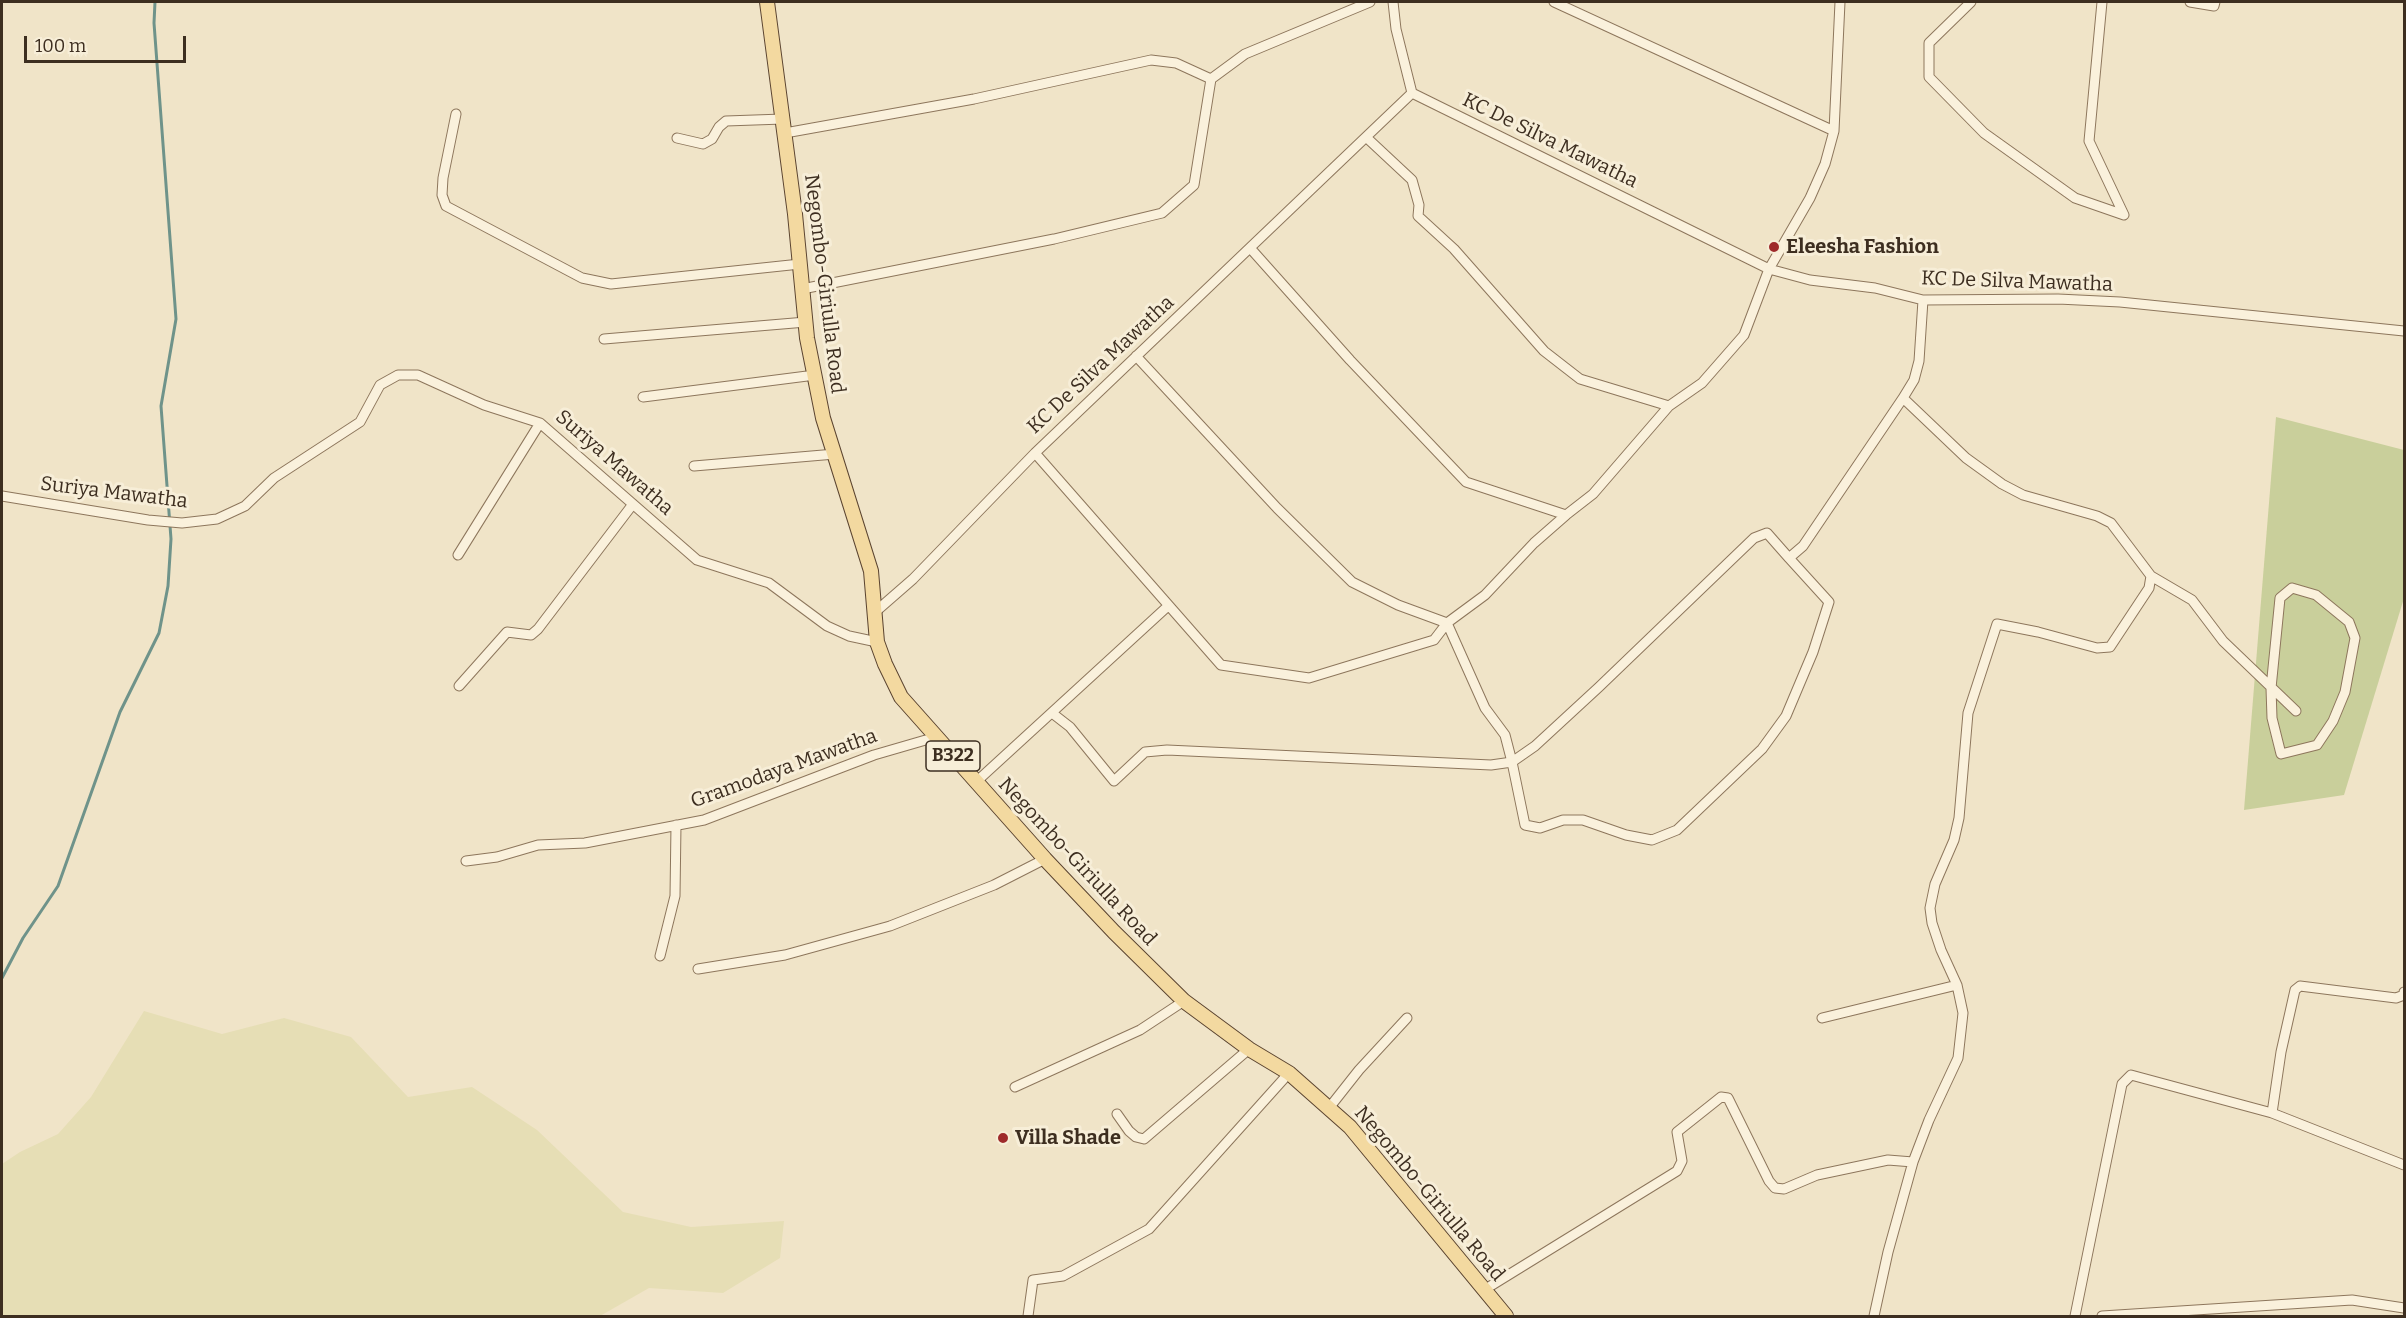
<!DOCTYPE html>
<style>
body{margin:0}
#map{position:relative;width:2406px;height:1318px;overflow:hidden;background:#f0e4c8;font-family:Bitter,serif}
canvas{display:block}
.frame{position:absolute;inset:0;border:3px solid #3d2e20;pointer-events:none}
.scale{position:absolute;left:24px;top:36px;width:162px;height:27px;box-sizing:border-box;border:3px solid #3d2e20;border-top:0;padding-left:8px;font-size:18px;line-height:21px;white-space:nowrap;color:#3d2e20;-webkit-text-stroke:4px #f7eed8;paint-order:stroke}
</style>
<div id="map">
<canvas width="2406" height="1318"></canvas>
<div class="frame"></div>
<div class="scale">100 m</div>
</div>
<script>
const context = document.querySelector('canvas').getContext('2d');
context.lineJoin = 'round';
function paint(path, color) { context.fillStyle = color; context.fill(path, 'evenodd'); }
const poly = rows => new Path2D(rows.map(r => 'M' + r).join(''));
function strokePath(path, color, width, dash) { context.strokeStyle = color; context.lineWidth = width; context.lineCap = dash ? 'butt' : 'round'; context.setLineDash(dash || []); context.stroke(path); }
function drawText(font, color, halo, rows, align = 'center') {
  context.font = font + ' Bitter,serif'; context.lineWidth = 6; context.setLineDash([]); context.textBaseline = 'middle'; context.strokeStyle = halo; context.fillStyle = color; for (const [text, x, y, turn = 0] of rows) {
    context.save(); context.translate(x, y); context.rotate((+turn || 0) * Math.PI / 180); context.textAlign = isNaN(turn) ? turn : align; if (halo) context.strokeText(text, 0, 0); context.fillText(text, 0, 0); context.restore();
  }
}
paint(poly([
 [144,1011,222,1034,284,1018,351,1037,408,1097,472,1087,537,1130,623,1212,691,1227,784,1221,780,1258,723,1293,649,1288,600,1316,2,1316,2,1164,20,1152,58,1134,91,1097]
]), '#e6deb5');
paint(poly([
 [2276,417,2404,450,2404,598,2344,795,2244,810]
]), '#c9cf9b');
strokePath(poly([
 [2,978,23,938,58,886,120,712,159,633,168,586,171,539,161,406,176,319,154,23,155,2]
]), '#6f938a', 3);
const street = poly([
 [1393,2,1396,29,1412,93],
 [1554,2,1834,131],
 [1971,2,1929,43,1929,77,1984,133,2075,198,2124,215,2089,141,2102,2],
 [2190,2,2214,6,2215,2],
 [456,114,443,178,442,195,446,206,582,278,611,284,800,264],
 [785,133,974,99,1151,60,1176,63,1211,79],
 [677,138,703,144,712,139,719,127,726,121,783,119],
 [1367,138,1412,180,1419,205,1418,216,1454,249,1544,351,1580,379,1669,406],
 [1251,249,1350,360,1466,482,1566,515,1593,494,1669,406,1702,383,1744,335,1769,269,1810,198,1825,164,1834,131,1840,2],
 [802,289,1054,239,1162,213,1194,185,1211,79,1245,54,1370,2],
 [604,339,806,322],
 [1136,356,1277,508,1352,582,1398,605,1447,623,1485,595,1534,543,1566,515],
 [643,397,815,375],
 [1035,453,1221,665,1309,678,1434,640,1447,623],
 [694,466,835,454],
 [2,496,148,520,182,523,217,519,245,506,274,478,360,422,380,385,398,375,418,375,484,405,540,423,697,560,769,583,827,626,849,636,877,642],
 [458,555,540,423],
 [2151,576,2192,600,2223,641,2296,711],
 [2292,588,2316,595,2349,622,2355,638,2345,692,2333,721,2317,745,2281,754,2272,718,2271,688,2280,598,2292,588],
 [874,613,913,579,1035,453,1412,93,1769,269,1810,280,1875,288,1923,300,2058,299,2120,302,2404,331],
 [1447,623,1485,708,1505,735,1512,762,1535,746,1599,687,1754,538,1767,533,1789,558,1803,546,1903,398],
 [459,686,507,632,531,635,538,629,633,504],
 [1052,713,1070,727,1114,781,1145,752,1167,750,1491,765,1512,762,1525,825,1540,828,1563,820,1583,820,1626,835,1652,840,1677,830,1762,749,1786,716,1813,652,1829,602,1789,558],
 [976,782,1168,606],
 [466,861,497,857,538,845,585,843,704,820,874,755,936,737],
 [660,956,675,896,676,825],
 [698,969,785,955,890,926,994,885,1045,859],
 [1822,1018,1957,985],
 [1015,1087,1140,1030,1184,1001],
 [1329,1108,1359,1070,1407,1018],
 [2272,1113,2281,1052,2295,990,2300,986,2396,998,2404,995,2404,992],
 [1117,1114,1129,1131,1136,1137,1144,1139,1249,1049],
 [1484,1290,1677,1171,1682,1161,1677,1132,1721,1097,1728,1098,1769,1181,1775,1188,1784,1189,1817,1175,1888,1160,1913,1162],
 [1028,1316,1033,1280,1063,1276,1149,1229,1289,1073],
 [1874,1316,1888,1252,1913,1162,1929,1120,1958,1058,1963,1013,1957,985,1941,950,1932,923,1930,908,1935,884,1954,840,1959,818,1968,713,1997,624,2038,632,2097,648,2110,647,2149,588,2151,576,2111,523,2097,516,2023,495,2002,484,1966,458,1903,398,1914,380,1919,361,1923,300],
 [2075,1316,2122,1084,2131,1075,2272,1113,2404,1165],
 [2102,1316,2352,1300,2404,1308]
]);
const primary = poly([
 [767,2,795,214,807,338,823,418,871,571,877,642,885,664,901,697,1045,859,1114,932,1184,1001,1249,1049,1289,1073,1350,1127,1506,1316]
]);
strokePath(street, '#8d765c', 11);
strokePath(primary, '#5b4430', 16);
strokePath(street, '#faf1dc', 9);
strokePath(primary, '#f3d9a0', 14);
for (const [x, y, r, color] of [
 [1774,247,6,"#9e2a2b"],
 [1003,1138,6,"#9e2a2b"]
]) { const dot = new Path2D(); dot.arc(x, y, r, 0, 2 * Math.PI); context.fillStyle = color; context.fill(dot); strokePath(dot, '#f7eed8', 2); }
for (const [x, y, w] of [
 [953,756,54]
]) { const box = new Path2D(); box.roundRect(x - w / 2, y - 15, w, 30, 4.5); context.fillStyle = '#f7eed8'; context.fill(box); strokePath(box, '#3d2e20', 1.5); }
drawText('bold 18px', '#3d2e20', null, [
 ["B322",953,756]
]);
drawText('20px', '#3d2e20', '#f7eed8', [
 ["KC De Silva Mawatha",1550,141,26],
 ["KC De Silva Mawatha",2017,282,2],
 ["Negombo-Giriulla Road",824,284,83],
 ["KC De Silva Mawatha",1101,365,-43],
 ["Suriya Mawatha",614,463,41],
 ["Suriya Mawatha",114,493,7],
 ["Gramodaya Mawatha",784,769,-20],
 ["Negombo-Giriulla Road",1077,862,47],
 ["Negombo-Giriulla Road",1429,1194,50]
]);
drawText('bold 20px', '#3d2e20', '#f7eed8', [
 ["Eleesha Fashion",1786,247],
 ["Villa Shade",1015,1138]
], 'left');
</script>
